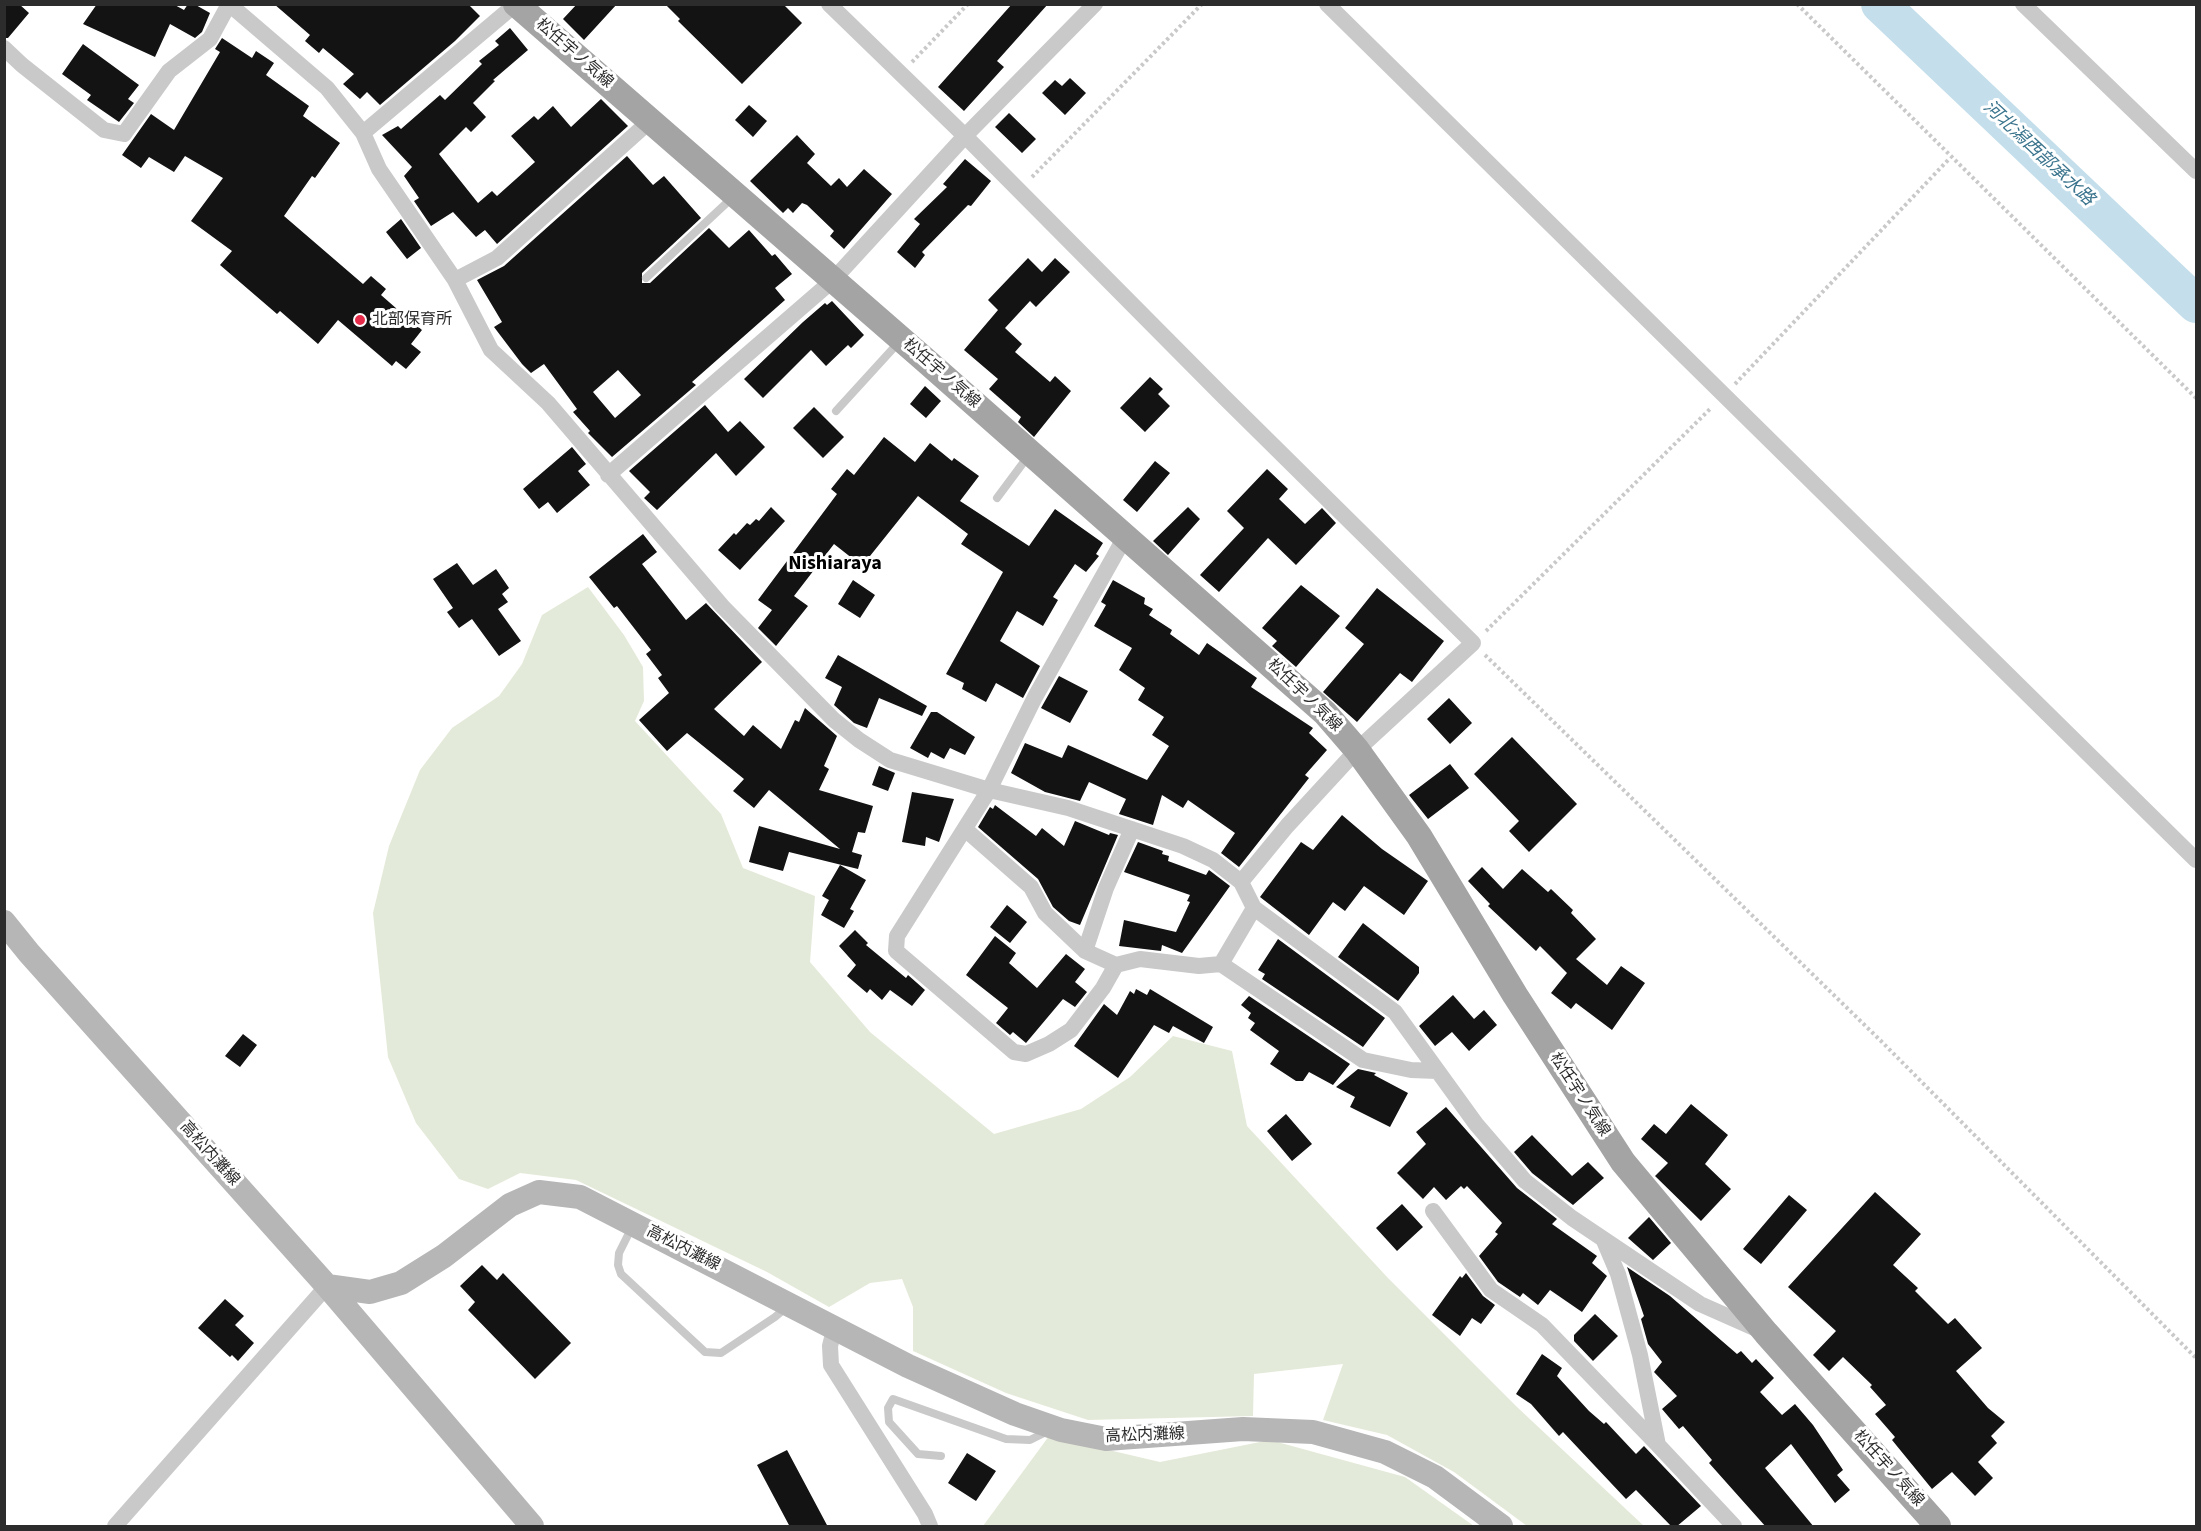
<!DOCTYPE html>
<meta charset="utf-8">
<style>
body{margin:0}
#map{position:relative;width:2201px;height:1531px;overflow:hidden;background:#fff;font-family:"Source Sans 3",sans-serif}
canvas{display:block}
.frame{position:absolute;inset:0;border:6px solid #2c2c2c;pointer-events:none}
</style>
<div id="map">
<canvas width="2201" height="1531"></canvas>
<div class="frame"></div>
</div>
<script>
const context = document.querySelector('canvas').getContext('2d');
context.lineJoin = 'round';
function paint(path, color) { context.fillStyle = color; context.fill(path, 'evenodd'); }
const poly = rows => new Path2D(rows.map(r => 'M' + r).join(''));
function strokePath(path, color, width, dash) { context.strokeStyle = color; context.lineWidth = width; context.lineCap = dash ? 'butt' : 'round'; context.setLineDash(dash || []); context.stroke(path); }
function drawText(font, color, halo, rows, align = 'center') {
  context.font = font + ' "Source Sans 3","Noto Sans JP",sans-serif'; context.lineWidth = 6; context.setLineDash([]); context.textBaseline = 'middle'; context.strokeStyle = halo; context.fillStyle = color; for (const [text, x, y, turn = 0] of rows) {
    context.save(); context.translate(x, y); context.rotate((+turn || 0) * Math.PI / 180); context.textAlign = isNaN(turn) ? turn : align; if (halo) context.strokeText(text, 0, 0); context.fillText(text, 0, 0); context.restore();
  }
}
paint(poly([
 [588,587,624,635,643,667,644,701,635,721,721,814,743,868,815,896,810,962,870,1032,994,1134,1081,1109,1130,1077,1173,1036,1232,1051,1247,1126,1388,1278,1517,1407,1644,1526,1527,1526,1454,1472,1387,1435,1323,1420,1343,1364,1254,1374,1253,1416,1088,1420,1006,1393,913,1351,913,1307,902,1279,870,1283,829,1307,767,1272,576,1180,520,1173,488,1189,459,1179,416,1123,388,1057,373,913,389,846,420,770,452,728,499,696,522,664,542,615],
 [1049,1436,1160,1462,1270,1440,1405,1477,1474,1526,983,1526]
]), '#e4ead9');
strokePath(poly([
 [1880,4,2196,304]
]), '#c4dfeb', 38);
paint(poly([
 [4,4,19,4,29,13,8,38,4,38],
 [97,4,173,4,184,10,188,4,194,4,210,13,202,32,195,38,170,24,155,57,83,24],
 [274,4,468,4,480,16,455,41,380,105,367,92,360,99,343,84,354,74,323,48,319,53,305,41,310,35],
 [577,4,617,4,584,40,563,19],
 [665,4,783,4,802,23,742,84,678,21,680,19],
 [1012,4,1048,4,997,61,1004,67,964,111,938,87],
 [510,28,528,50,493,80,495,81,473,103,486,117,471,132,466,127,439,154,478,203,492,191,497,196,535,162,511,136,534,116,538,120,553,106,571,127,601,99,628,126,497,244,485,230,476,237,453,212,431,226,414,201,419,198,404,176,412,167,382,135,398,126,401,129,440,95,445,100,482,64,479,61,499,45,495,41],
 [222,38,252,58,256,51,274,63,266,75,309,106,303,116,340,143,315,178,312,176,284,216,363,284,371,276,386,289,381,295,397,309,386,319,392,328,408,318,422,330,411,344,421,352,406,369,396,361,392,366,338,320,318,344,280,311,277,314,220,265,232,251,191,221,223,178,185,156,174,172,149,157,141,168,122,155,151,114,174,130,220,52,215,49],
 [83,44,139,85,128,99,134,103,119,122,87,100,91,95,62,74],
 [1070,78,1086,93,1065,115,1042,93,1055,80,1062,86],
 [749,105,767,121,753,137,735,120],
 [1009,113,1036,139,1022,153,995,127],
 [797,135,815,154,807,163,831,186,839,178,847,187,864,169,892,194,844,249,830,236,834,231,807,205,802,203,793,213,788,208,783,213,750,181],
 [627,156,653,185,664,176,701,218,642,273,642,283,650,283,709,228,729,248,749,230,772,256,775,254,792,274,775,288,785,300,692,382,696,385,612,457,588,433,590,431,573,412,577,409,544,364,531,373,522,364,494,327,502,322,477,280,504,266],
 [618,370,641,395,615,418,593,392],
 [965,159,991,181,971,206,968,205,922,252,925,255,915,268,897,252,920,224,914,219,947,187,943,184],
 [401,219,421,248,407,259,386,232],
 [1028,258,1042,272,1055,258,1070,272,1036,307,1030,301,1005,328,1022,344,1015,352,1050,382,1055,376,1071,391,1034,437,1018,422,1021,417,989,389,998,379,964,350,998,310,988,300],
 [832,301,864,335,851,348,848,345,826,366,811,350,763,398,744,379,803,322,825,303,827,305],
 [1150,377,1163,389,1158,394,1170,406,1145,432,1120,408],
 [925,386,941,401,926,418,910,404],
 [705,405,728,432,740,421,765,447,736,476,716,453,657,510,644,498,650,492,629,471],
 [814,407,844,437,823,458,793,428],
 [884,437,915,462,930,443,952,461,954,458,979,476,960,501,1029,546,1055,509,1103,543,1096,554,1099,556,1086,572,1075,564,1053,597,1058,600,1043,626,1017,611,1000,641,1040,666,1023,698,996,683,986,702,962,689,964,683,946,674,1003,572,961,544,968,534,918,496,862,566,834,544,794,596,808,606,776,646,758,628,772,610,758,600,837,494,831,489,847,469,854,475],
 [572,447,586,464,578,471,590,485,557,513,548,502,539,509,523,489],
 [1155,461,1170,473,1137,512,1123,500],
 [1267,469,1288,489,1279,499,1305,524,1322,508,1336,523,1296,565,1268,538,1219,592,1200,575,1244,528,1227,511],
 [771,507,785,521,740,570,718,550,734,533,736,535,747,523,750,525,756,519,759,521],
 [1188,507,1200,519,1168,555,1153,541],
 [643,534,657,552,642,564,686,620,706,603,762,662,714,709,744,736,753,725,781,749,795,720,799,722,805,708,837,736,824,766,829,769,819,790,873,806,865,833,858,832,852,852,862,855,858,869,789,852,783,871,749,862,759,826,840,849,769,790,754,808,733,791,744,779,687,733,667,751,639,720,669,693,658,678,662,675,646,654,651,650,617,606,614,608,589,577],
 [457,563,473,585,496,569,509,588,502,594,508,602,498,609,521,641,499,656,472,619,459,628,447,612,453,608,433,579],
 [853,580,875,595,860,618,838,604],
 [1113,580,1145,598,1144,604,1153,609,1149,615,1172,630,1170,634,1199,655,1207,643,1257,678,1251,687,1313,728,1309,733,1327,750,1305,775,1309,778,1239,867,1221,853,1235,833,1188,800,1183,808,1162,795,1153,825,1119,814,1126,799,1089,782,1080,801,1045,792,1011,773,1025,743,1062,758,1068,745,1147,780,1169,746,1152,735,1164,717,1138,700,1145,688,1119,670,1132,648,1094,626,1106,605,1101,602],
 [1301,585,1340,616,1296,667,1272,646,1277,641,1262,628],
 [1377,588,1444,641,1412,682,1400,673,1357,722,1323,692,1364,644,1345,628],
 [838,655,927,706,922,716,879,698,867,728,854,723,834,705,842,687,825,678],
 [1059,676,1088,691,1070,723,1041,708],
 [1449,698,1472,723,1450,744,1427,719],
 [931,712,937,712,975,737,965,755,950,748,944,759,931,752,928,758,910,748],
 [1512,737,1577,804,1529,852,1509,831,1519,821,1474,774],
 [1450,764,1469,788,1428,819,1409,795],
 [879,766,895,773,888,791,872,785],
 [912,792,954,799,939,842,926,837,925,846,902,842],
 [995,805,1036,836,1042,828,1064,846,1075,821,1109,835,1110,833,1118,835,1080,925,1069,921,1053,907,1038,879,978,827,990,807,993,809],
 [1342,815,1382,849,1428,881,1404,915,1364,886,1345,911,1333,902,1309,935,1260,897,1301,842,1313,850],
 [1138,842,1163,851,1162,854,1169,856,1168,861,1206,875,1209,870,1230,886,1182,953,1162,945,1161,951,1119,946,1124,920,1176,932,1190,902,1187,901,1190,895,1124,872],
 [840,865,866,880,850,909,854,911,844,928,821,915,829,900,822,896],
 [1482,867,1503,889,1522,869,1548,892,1551,889,1573,910,1571,913,1596,939,1576,959,1607,985,1621,966,1645,983,1612,1030,1576,1003,1571,1009,1551,993,1567,973,1540,946,1536,951,1488,906,1490,904,1468,881],
 [1007,905,1027,922,1010,943,990,927],
 [1363,923,1419,967,1419,973,1398,1001,1338,957],
 [855,930,868,943,866,945,906,978,908,975,925,990,912,1006,890,990,882,1000,870,989,867,993,847,976,856,965,839,946],
 [995,936,1016,953,1009,963,1037,988,1066,954,1085,969,1075,982,1087,992,1075,1007,1063,999,1026,1043,1013,1032,1010,1035,996,1023,1008,1008,966,975],
 [1278,939,1385,1018,1363,1047,1262,979,1265,974,1258,970],
 [1136,989,1147,995,1150,989,1213,1027,1204,1043,1173,1026,1169,1033,1154,1025,1118,1078,1074,1046,1104,1004,1117,1015,1130,991,1134,994],
 [1453,995,1474,1019,1484,1010,1497,1025,1469,1051,1452,1032,1435,1046,1419,1026],
 [1249,996,1350,1064,1333,1085,1309,1072,1303,1081,1296,1081,1270,1064,1279,1051,1250,1030,1255,1023,1248,1018,1251,1013,1241,1005],
 [243,1034,257,1045,240,1067,225,1056],
 [1358,1069,1376,1073,1374,1075,1408,1093,1390,1127,1350,1107,1355,1097,1336,1087],
 [1691,1104,1728,1135,1705,1164,1731,1189,1701,1221,1655,1176,1668,1163,1641,1139,1654,1124,1666,1134],
 [1446,1107,1517,1188,1557,1219,1552,1224,1597,1256,1592,1263,1607,1276,1582,1312,1550,1290,1538,1305,1523,1293,1520,1297,1498,1282,1479,1256,1498,1234,1495,1232,1502,1223,1467,1186,1464,1189,1461,1186,1446,1200,1434,1187,1423,1199,1397,1173,1426,1144,1416,1132],
 [1286,1114,1312,1144,1292,1161,1267,1131],
 [1532,1135,1572,1176,1588,1162,1604,1178,1573,1205,1532,1173,1514,1152],
 [1875,1192,1921,1234,1893,1265,1918,1288,1915,1291,1948,1324,1955,1318,1982,1348,1956,1371,1988,1408,2005,1422,1991,1436,1997,1443,1978,1462,1993,1478,1975,1496,1952,1472,1932,1489,1892,1440,1895,1437,1875,1414,1886,1405,1870,1387,1872,1385,1843,1357,1829,1371,1813,1355,1836,1331,1788,1287],
 [1789,1195,1807,1210,1761,1264,1743,1249],
 [1402,1204,1423,1227,1397,1251,1376,1228],
 [1649,1217,1671,1243,1653,1260,1628,1238],
 [482,1265,497,1280,503,1273,571,1343,535,1379,468,1310,475,1302,460,1286],
 [1627,1267,1670,1296,1737,1354,1741,1351,1752,1363,1756,1359,1774,1378,1760,1392,1782,1415,1795,1404,1813,1425,1843,1470,1837,1475,1850,1490,1835,1503,1791,1444,1765,1468,1814,1527,1766,1527,1709,1463,1712,1460,1683,1426,1679,1429,1662,1409,1677,1396,1654,1372,1662,1362,1648,1344,1641,1319,1644,1316],
 [1466,1273,1483,1296,1495,1305,1481,1324,1472,1318,1460,1336,1432,1315,1460,1276,1462,1278],
 [225,1299,244,1316,235,1325,254,1343,238,1361,232,1355,230,1357,198,1328],
 [1595,1314,1618,1336,1593,1361,1574,1341,1574,1335],
 [1542,1354,1562,1368,1557,1376,1589,1411,1604,1424,1606,1422,1636,1454,1644,1446,1701,1506,1676,1527,1672,1527,1636,1490,1626,1499,1563,1432,1559,1436,1531,1404,1516,1394],
 [787,1450,828,1527,790,1527,757,1465],
 [967,1453,996,1471,976,1501,948,1483]
]), '#131313');
strokePath(poly([
 [1797,4,2196,398],
 [912,62,968,4],
 [1032,177,1202,4],
 [1735,384,1950,158],
 [1486,631,1711,408],
 [1485,655,1881,1041,2196,1358]
]), '#c9c9c9', 4, [3, 3]);
strokePath(poly([
 [646,278,733,197],
 [836,411,899,342],
 [997,498,1029,455],
 [632,1227,619,1253,618,1265,621,1274,705,1352,721,1353,775,1317,788,1306],
 [941,1456,918,1454,889,1422,888,1408,893,1399,1006,1439,1030,1440,1048,1431]
]), '#c9c9c9', 8);
strokePath(poly([
 [516,4,363,133,379,169,455,280,491,350,548,403,722,606,834,720,859,740,890,760,989,790,1068,808,1183,846,1213,860,1241,882,1254,908,1395,1012,1476,1124,1525,1181,1572,1218,1700,1304,1761,1331],
 [829,4,965,136,1224,397,1473,643,1357,750,1287,826,1241,882],
 [1327,4,2196,860],
 [2023,4,2196,171],
 [4,48,22,65,104,130,124,134,169,71,210,39,229,4,327,88,363,133],
 [455,280,497,258,651,120],
 [608,475,832,281,965,136,1095,4],
 [1125,537,1035,697,989,790,897,936,896,951,1014,1052,1026,1054,1049,1044,1071,1030,1103,988,1116,965,1085,951,1106,888,1132,829],
 [966,830,1031,887,1045,913,1085,951],
 [1221,964,1363,1060,1411,1070,1437,1071],
 [1116,965,1140,959,1199,966,1221,964,1254,908],
 [1433,1211,1491,1290,1542,1325,1658,1445],
 [1604,1241,1618,1274,1640,1355,1658,1445,1734,1526],
 [835,1326,830,1346,831,1365,925,1514,930,1526],
 [115,1526,327,1286]
]), '#c9c9c9', 16);
strokePath(poly([
 [4,922,29,953,327,1286,370,1292,401,1283,444,1256,510,1205,539,1192,580,1197,908,1366,1015,1414,1061,1430,1106,1439,1243,1429,1313,1432,1385,1452,1435,1477,1501,1526],
 [327,1286,532,1526]
]), '#b6b6b6', 24);
strokePath(poly([
 [516,4,924,359,1325,713,1357,750,1419,836,1515,995,1623,1162,1766,1333,1938,1526]
]), '#a4a4a4', 26);
for (const [x, y, r, color] of [
 [360,320,6,"#e52b49"]
]) { const dot = new Path2D(); dot.arc(x, y, r, 0, 2 * Math.PI); context.fillStyle = color; context.fill(dot); strokePath(dot, '#fff', 2); }
drawText('16px', '#2c2c2c', '#fff', [
 ["松任宇ノ気線",574,54,41],
 ["松任宇ノ気線",941,374,41],
 ["松任宇ノ気線",1304,696,44],
 ["松任宇ノ気線",1579,1095,57],
 ["高松内灘線",209,1154,48],
 ["高松内灘線",683,1249,27],
 ["高松内灘線",1145,1436,-2],
 ["松任宇ノ気線",1888,1469,48]
]);
drawText('16px', '#2c2c2c', '#fff', [
 ["北部保育所",372,320]
], 'left');
drawText('italic 18px', '#3a748d', '#fff', [
 ["河北潟西部承水路",2038,154,43]
]);
drawText('bold 20px', '#000', '#fff', [
 ["Nishiaraya",835,565]
]);
</script>
